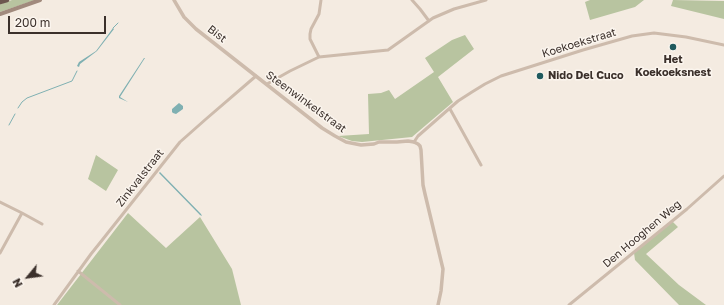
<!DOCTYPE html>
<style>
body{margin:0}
#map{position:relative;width:724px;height:305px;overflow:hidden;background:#f4ebe1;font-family:"Golos Text",sans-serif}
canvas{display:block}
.north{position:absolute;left:8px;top:257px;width:40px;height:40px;-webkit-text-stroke:3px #fbf5ee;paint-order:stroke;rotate:241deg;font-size:11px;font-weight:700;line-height:16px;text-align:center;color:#3b302b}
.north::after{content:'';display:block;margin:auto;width:14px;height:18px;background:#3b302b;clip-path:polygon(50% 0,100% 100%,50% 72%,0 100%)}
.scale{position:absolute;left:8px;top:16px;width:98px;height:18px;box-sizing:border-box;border:2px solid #3b302b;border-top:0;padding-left:5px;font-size:12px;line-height:14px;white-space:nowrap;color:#3b302b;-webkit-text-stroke:3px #fbf5ee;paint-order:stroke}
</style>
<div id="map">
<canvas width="724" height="305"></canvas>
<div class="north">N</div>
<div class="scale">200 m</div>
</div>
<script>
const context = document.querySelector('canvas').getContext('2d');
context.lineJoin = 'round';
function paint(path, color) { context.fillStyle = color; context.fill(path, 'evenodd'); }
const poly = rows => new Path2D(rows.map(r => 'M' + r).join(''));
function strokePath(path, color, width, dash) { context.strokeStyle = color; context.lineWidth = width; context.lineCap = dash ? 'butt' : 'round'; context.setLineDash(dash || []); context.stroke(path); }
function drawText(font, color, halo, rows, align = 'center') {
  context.font = font + ' "Golos Text",sans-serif'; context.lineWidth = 3; context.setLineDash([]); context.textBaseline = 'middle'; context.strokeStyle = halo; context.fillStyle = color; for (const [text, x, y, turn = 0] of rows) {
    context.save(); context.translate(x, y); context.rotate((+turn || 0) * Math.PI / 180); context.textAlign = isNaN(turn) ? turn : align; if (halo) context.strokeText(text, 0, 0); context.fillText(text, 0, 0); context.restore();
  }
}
paint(poly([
 [12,0,35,0,0,12,0,4],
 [590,0,644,0,635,7,590,20,585,2],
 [673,0,724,1,724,19,671,6],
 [465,35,474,49,438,77,453,102,412,137,362,142,352,141,338,136,369,134,368,94,381,93,389,90,395,99,434,72,425,58,452,40],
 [96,155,118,170,106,191,88,179],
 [128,213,166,248,200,217,232,269,241,305,57,305],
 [672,221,678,227,646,254,679,285,706,305,679,305,635,260,634,253]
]), '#b8c4a0');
paint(poly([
 [113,28,114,29,97,51,80,64,79,67,77,66,79,62,96,51],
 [144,58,145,58,143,61,120,97,128,102,119,98,119,96],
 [179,103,183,106,183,109,176,114,173,113,172,112,172,109],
 [160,172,201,214,202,216,200,215,159,173]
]), '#7fb0b2');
strokePath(poly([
 [113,28,118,23],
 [18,108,22,102,27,98,72,81,77,71],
 [9,125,15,114]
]), '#7fb0b2', 1);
strokePath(poly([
 [412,0,420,9,429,21],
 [319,57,310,39,310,34,311,29,319,14,321,0],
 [267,84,290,71,319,57,388,50,433,18,454,9,486,0],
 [450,109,481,165],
 [414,142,418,136,458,101,472,92,485,84,501,76,583,50,632,36,654,33,686,37,724,45],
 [0,202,22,213,0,253],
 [22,213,42,224],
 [78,271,120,305],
 [54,305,91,254,103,239,180,142,206,119,256,76],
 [569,305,687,209,724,176]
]), '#cdbbac', 3);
strokePath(poly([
 [174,0,184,17,196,29,322,128,335,136,346,142,361,145,374,144,379,142,397,142,408,141,414,142,418,144,420,146,421,150,423,185,425,194,443,269,441,291,438,305]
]), '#cdbbac', 3.5);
strokePath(poly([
 [0,14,40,0]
]), '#a18a7d', 4);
strokePath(poly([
 [0,2,7,0]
]), '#6c584f', 4.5);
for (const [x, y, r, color] of [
 [673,47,4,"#1f5a5e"],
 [540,76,4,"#1f5a5e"]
]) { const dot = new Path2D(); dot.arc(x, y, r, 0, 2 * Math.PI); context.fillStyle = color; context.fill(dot); strokePath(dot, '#fbf5ee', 1.5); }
drawText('11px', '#3b302b', '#fbf5ee', [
 ["Bist",217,34,38],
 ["Koekoekstraat",579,43,-17],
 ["Steenwinkelstraat",306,102,36],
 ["Zinkvalstraat",140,178,-52],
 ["Den Hooghen Weg",642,234,-40]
]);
drawText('bold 11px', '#3b302b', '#fbf5ee', [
 ["Het",673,60],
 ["Koekoeksnest",673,73],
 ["Nido Del Cuco",548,76,"left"]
]);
</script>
